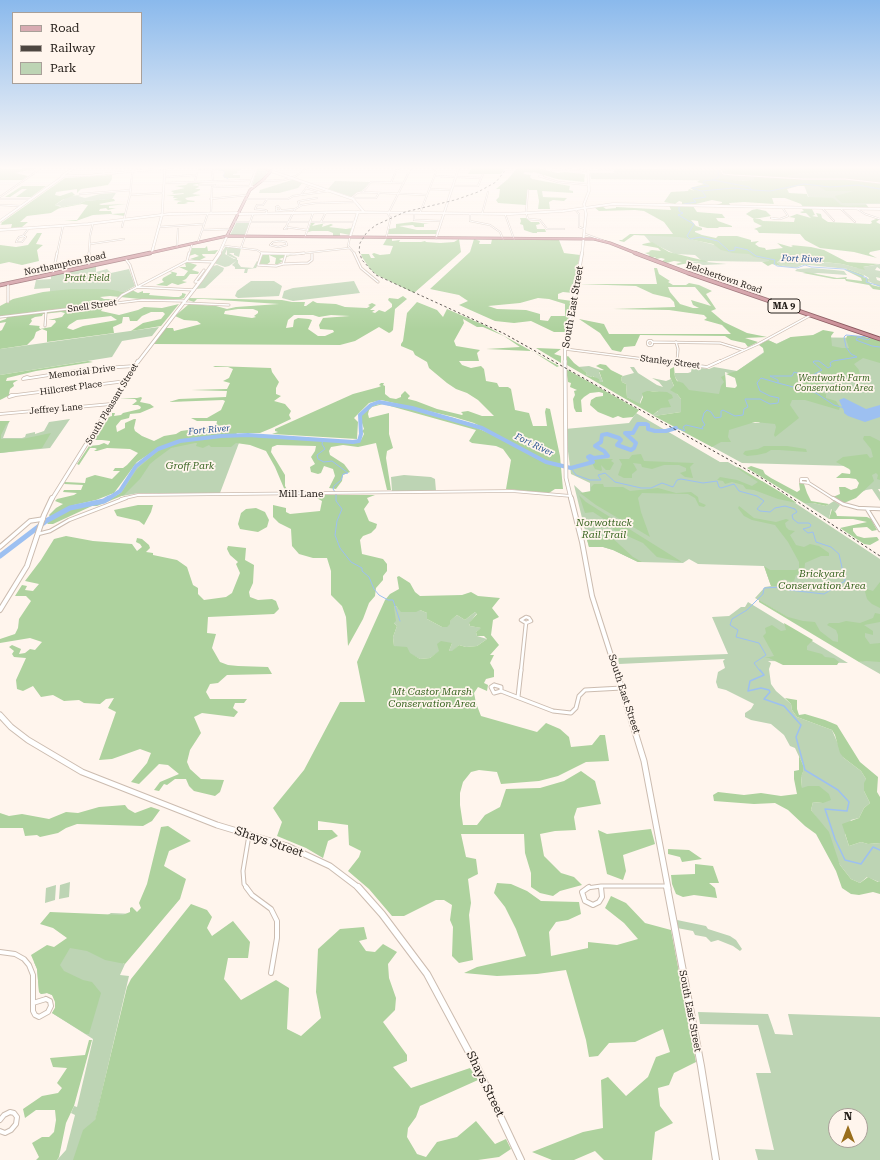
<!DOCTYPE html>
<style>
body{margin:0}
#map{position:relative;width:880px;height:1160px;overflow:hidden;background:#fff5ed;font-family:"Roboto Serif",serif}
canvas{display:block}
.legend{position:absolute;left:12px;top:12px;width:130px;height:72px;box-sizing:border-box;background:#fff5ed;border:1px solid #a9a099;margin:0;padding:5px 7px;list-style:none;font-size:12px;color:#27211c}
.legend li{display:flex;align-items:center;gap:8px;height:20px}
.legend b{width:20px;border:1px solid #a9a099}
.north{position:absolute;left:828px;top:1108px;width:40px;height:40px;box-sizing:border-box;background:#fff5ed;border:1px solid #a9a099;border-radius:50%;rotate:0deg;font-size:11px;font-weight:700;line-height:16px;text-align:center;color:#27211c}
.north::after{content:'';display:block;margin:auto;width:14px;height:18px;background:#996e1c;clip-path:polygon(50% 0,100% 100%,50% 72%,0 100%)}
</style>
<div id="map">
<canvas width="880" height="1160"></canvas>
<ul class="legend">
<li><b style="height:5px;background:#d8abb2"></b>Road</li>
<li><b style="height:5px;background:#4d4641"></b>Railway</li>
<li><b style="height:11px;background:#bdd4b4"></b>Park</li>
</ul>
<div class="north">N</div>
</div>
<script>
const context = document.querySelector('canvas').getContext('2d');
context.lineJoin = 'round';
function paint(path, color) { context.fillStyle = color; context.fill(path, 'evenodd'); }
const poly = rows => new Path2D(rows.map(r => 'M' + r).join(''));
function strokePath(path, color, width, dash) { context.strokeStyle = color; context.lineWidth = width; context.lineCap = dash ? 'butt' : 'round'; context.setLineDash(dash || []); context.stroke(path); }
function drawText(font, color, halo, rows, align = 'center') {
  context.font = font + ' "Roboto Serif",serif'; context.lineWidth = 3.5; context.setLineDash([]); context.textBaseline = 'middle'; context.strokeStyle = halo; context.fillStyle = color; for (const [text, x, y, turn = 0] of rows) {
    context.save(); context.translate(x, y); context.rotate((+turn || 0) * Math.PI / 180); context.textAlign = isNaN(turn) ? turn : align; if (halo) context.strokeText(text, 0, 0); context.fillText(text, 0, 0); context.restore();
  }
}
paint(poly([
 [258,167,262,167,268,171,262,180,252,186],
 [613,167,880,167,880,204,866,204,869,208,813,208,803,183,761,181,591,179,590,173,614,173],
 [295,179,303,182,298,188,279,193,259,193,260,190],
 [335,181,370,182,361,192,357,192,352,197,328,189],
 [113,193,116,193,112,199,85,201,79,204,66,206,58,209,61,206,55,205,69,196,81,195,78,196,85,198,100,194],
 [236,223,250,223,244,236,230,235],
 [644,235,674,235,773,259,775,262,707,261,706,262,727,264,703,265,690,262,702,261,695,255,675,254,650,242],
 [226,246,228,247,225,254,234,259,236,259,227,255,227,249,229,247,241,248,239,257,234,255,234,253,229,253,237,258,237,260,238,260,238,263,241,267,253,268,257,261,259,262,256,268,248,269,247,273,244,273,245,269,235,269,235,267,232,265,236,261,229,266,225,267,214,263],
 [780,261,792,263,824,263,824,262,842,264,858,268,880,264,880,269,877,267,875,270,880,271,880,278,876,277,877,280,880,281,880,287,868,281,869,278,864,275,848,269,808,265,802,265,796,268,780,265,777,263],
 [96,265,96,272,107,269,111,273,129,269,135,286,124,292,93,289,50,292,50,286,50,288,34,289,36,280,51,279,51,275],
 [217,265,224,268,223,271,205,288,196,289,213,266],
 [797,269,812,268,834,270,844,271,847,275,818,273,812,274,795,271],
 [251,281,274,281,282,286,279,296,238,298,235,296,237,291],
 [354,281,360,293,293,301,282,298,284,291,293,288],
 [159,327,152,336,122,341,112,357,0,375,0,349],
 [791,337,872,338,880,341,880,489,878,489,880,492,880,501,872,489,866,490,842,501,868,484,852,475,848,466,742,463,663,420,759,423,789,395,725,372,727,403,690,400,675,377,675,373,688,373,691,372,692,367,709,369,714,367,737,371,774,345,768,340,776,344],
 [589,366,604,371,599,372,603,382,600,382,593,376,592,377,586,375,587,373,578,367],
 [630,367,634,367,638,373,657,385,663,387,659,382,652,378,666,381,671,379,677,394,681,399,681,412,654,416,653,415,658,411,659,392,652,391,643,395,640,402,640,405,627,397,626,384,622,382,621,378,623,376,634,373],
 [636,413,720,462,728,462,762,482,762,481,880,559,880,674,859,662,862,661,755,598,765,587,771,586,764,566,698,564,689,559,683,563,638,562,613,550,603,547,589,547,574,485,585,495,590,493,590,483,571,474,565,429,629,423],
 [70,419,50,448,0,453,0,423,9,422,3,438,22,438,25,437,26,434,35,432,35,434,44,431,49,422],
 [230,435,242,435,220,493,139,493,122,496,121,494,122,484,123,485,136,466,161,448],
 [404,475,431,477,435,479,436,491,392,491,391,477],
 [834,501,840,505,835,512,831,509,829,519,804,503,813,503,826,506],
 [748,602,848,663,768,661,771,663,769,669,771,684,776,691,791,704,792,710,797,717,832,730,844,758,861,771,866,779,864,791,870,803,864,808,859,818,851,820,845,834,849,846,861,842,868,844,880,843,880,881,879,882,867,877,860,883,851,879,840,865,819,821,811,810,813,802,823,803,802,788,801,776,803,772,803,765,795,748,790,746,784,735,771,724,751,720,745,717,745,713,751,709,754,704,726,690,718,688,716,682,718,672,725,668,723,661,725,659,619,664,618,658,728,654,712,617,729,616,741,607,745,607],
 [396,606,398,608,420,610,427,613,427,619,442,627,457,615,465,620,475,612,477,613,469,624,470,626,482,628,476,632,477,636,487,639,477,646,466,647,459,645,453,651,449,651,452,643,430,658,420,659,394,646,393,637,397,626,394,623,394,607],
 [70,882,69,897,59,899,60,885],
 [56,885,55,900,45,903,46,888],
 [111,913,134,914,123,964,125,964,120,975,129,976,86,1160,57,1160,66,1150,75,1115,71,1113,74,1106,77,1107,93,1039,52,1013,55,1008,55,998,52,995,47,993,41,994,39,992,37,969,34,962],
 [677,920,706,926,708,929,730,936,736,940,742,949,740,951,733,946,718,940,711,942,706,937,695,935,693,931,677,928],
 [698,1012,768,1014,775,1034,793,1035,788,1014,880,1017,880,1160,758,1160,755,1149,774,1150,756,1073,771,1073,758,1025,700,1024],
 [836,1116,860,1116,860,1140,836,1140]
]), '#bdd4b4');
paint(poly([
 [205,167,245,167,247,169,242,169,237,172,238,173,233,174,233,175,240,175,240,178,224,178,224,171,209,169,199,170,197,168],
 [472,167,506,167,501,174,468,174],
 [518,167,534,167,558,173,564,172,585,174,584,182,557,179,534,172,532,173,525,172,523,174,531,175,530,177,532,179,570,186,569,190,573,191,573,193,542,191,543,197,567,198,564,201,553,200,549,202,550,209,538,209,539,201,537,190,528,190,526,205,498,203,496,200,499,197,500,189,496,189,508,179],
 [741,167,880,167,880,169,800,173,785,176,801,180,849,180,880,184,880,203,842,203,835,197,835,196,854,191,826,191,818,186,798,186,787,189,789,193,807,194,808,197,833,198,841,205,847,206,866,205,869,208,803,207,801,204,785,198,772,198,774,204,744,202,729,203,731,206,716,205,722,203,722,202,712,200,692,205,682,204,682,202,679,201,675,204,664,202,671,192,688,191,689,189,695,191,690,188,704,184,697,182,700,180,719,179,745,181,754,180,754,177,760,176,735,175,728,171],
 [39,168,15,173,28,176,22,180,0,180,0,169],
 [112,175,112,179,108,185,81,189,77,193,77,189,56,192,55,195,60,196,72,192,75,195,62,200,55,205,61,207,51,213,27,216,20,222,28,222,22,227,11,228,12,224,0,225,2,224,1,223,65,178],
 [188,183,203,183,192,185,198,186,199,187,195,189,200,189,200,190,192,194,201,195,185,198,187,200,195,201,194,202,188,202,186,203,188,203,184,204,177,204,178,202,182,201,173,200,178,198,173,198,174,196,166,196,183,194,184,193,172,194,174,193,171,191,185,188,175,186,186,185],
 [22,186,46,186,31,197,16,197,27,189,22,189,10,197,5,197],
 [110,199,114,199,115,201,99,204,101,205,126,204,109,206,109,208,116,208,108,210,106,208,100,209,99,211,111,211,112,214,125,213,125,216,110,214,93,215,76,221,64,221,77,220,88,205,82,204,61,208,66,206,79,204,85,201],
 [669,205,693,206,697,212,722,214,725,218,716,218,718,221,732,226,732,227,719,227,718,228,707,228,699,226,698,221,691,220,696,226,702,228,702,230,695,231,695,232,702,235,716,238,718,236,737,236,751,240,751,242,759,241,755,244,759,247,765,248,766,250,783,248,777,243,791,247,793,246,791,245,811,247,824,250,847,262,879,264,863,267,865,270,842,264,824,262,821,262,821,263,793,263,795,264,793,264,781,263,780,261,777,262,780,265,796,268,780,266,772,264,768,266,762,262,769,261,769,260,754,257,749,254,733,253,721,250,713,244,679,237,634,235,624,242,620,241,619,240,622,240,630,234,673,234,664,222,644,211,635,210,599,211,594,207,602,206,606,209,616,208,616,207,671,210],
 [801,208,812,209,815,215,812,216,818,217,816,213,821,214,822,218,828,222,870,224,872,223,871,221,876,219,880,219,876,222,880,224,880,250,870,252,869,254,877,258,854,252,820,248,805,240,800,234,763,233,759,233,757,230,754,229,762,226,754,222,753,219,760,219,763,221,794,222,795,218,789,217,797,214,811,218,806,213,802,213,800,212,804,211],
 [757,209,766,211,771,216,754,219,746,214,752,210],
 [520,218,526,218,531,222,539,222,540,224,536,225,537,229,545,229,546,232,537,232,537,233,533,233,524,230,523,225,520,224,521,221],
 [412,222,430,224,424,224,424,227,415,227,413,225,399,226,417,230,437,230,436,234,388,234,389,229,396,228,396,224],
 [311,223,315,223,312,226,326,223,323,224,322,227,331,224,333,225,329,227,346,229,352,228,350,235,340,233,340,236,333,236,333,233,328,231,312,231,308,232],
 [37,233,42,233,36,244,43,245,37,250,39,261,22,265,9,262,0,264,0,245,16,247,28,245],
 [387,238,392,238,392,241,400,240,399,242,421,242,425,241,426,242,440,243,454,242,459,239,461,252,414,293,377,275,370,269,362,257,361,254,369,254,371,258,375,258,372,254,374,253,380,255,390,254,393,246,383,245],
 [474,239,480,241,479,244,491,244,492,239,559,240,564,253,580,255,573,293,563,292,558,294,558,299,572,301,565,332,554,332,531,321,514,323,495,321,459,305,468,301,459,295,430,289,470,252],
 [538,298,549,299,565,304,565,316,551,316,548,321,540,320,540,314,526,310,497,309,488,306,520,303],
 [652,242,669,252,710,262,692,261,689,263,678,265,676,264,682,262,674,261,666,263,661,262,665,259,661,258,656,259,654,259,656,257,651,258,648,256,650,255,645,253,650,252,649,251,652,250,661,251,658,248,642,245,643,244],
 [207,246,208,251,218,250,215,254,202,254,203,256,206,257,198,261,190,259,199,256,195,254,189,256,192,248,205,248],
 [263,254,281,254,287,256,293,255,279,259,283,261,278,264,275,264,276,258,269,255,270,262,265,266,259,265],
 [187,262,197,265,192,270,199,272,198,274,190,274,186,279,182,281,187,282,178,285,172,283,167,286,156,285,164,282,162,280,163,278,172,273,169,271,177,273,176,276,184,276,188,271,179,267,186,267,185,263],
 [654,268,657,268,659,274,670,281,668,282,673,285,686,285,689,283,699,285,712,291,706,294,716,309,711,311,724,322,747,333,767,337,745,338,758,342,748,347,745,343,731,340,725,336,640,335,635,346,624,347,621,352,612,350,600,333,579,319,604,324,609,334,731,334,722,325,704,320,707,318,704,315,669,310,613,309,675,307,674,302,670,298,653,294,636,286,578,284,657,284],
 [668,287,695,287,711,306,691,300,693,305,699,308,693,308,680,304,670,292],
 [848,269,864,275,863,277,869,279,868,281,872,285,880,287,880,290,873,289,869,285,846,281,845,279,834,279,803,273,806,272,837,278,847,277,846,279,862,281,861,278,845,270],
 [71,289,107,289,124,292,130,289,138,293,143,291,143,293,150,293,149,295,174,297,179,297,182,295,182,293,186,294,184,298,181,299,140,299,110,296,100,297,104,299,112,299,112,301,101,301,96,300,89,301,91,305,98,306,111,304,104,306,101,311,119,315,138,310,144,307,162,308,179,304,161,326,131,331,143,323,161,319,165,314,163,312,151,312,142,316,137,321,130,321,129,317,123,317,122,323,113,327,114,333,47,342,47,331,42,329,36,332,34,338,27,345,0,349,0,331,2,330,6,322,0,323,0,321,6,319,7,317,0,318,0,306,13,299,43,292],
 [61,312,65,313,62,317,48,320,55,320,56,322,51,327,40,329,39,327,40,326,29,325,32,321,31,319,35,317,42,316,43,314],
 [111,316,117,320,83,326,73,330,67,328,69,325,77,320],
 [403,296,407,299,395,309,393,330,391,332,389,333,379,327,355,341,340,345,153,344,166,328,173,328,174,331,201,324,197,321,184,320,175,316,189,304,216,306,227,309,236,307,279,304,204,299,197,299,194,302,188,300,189,298,282,300,292,302,305,302,304,306,306,306,313,301,317,303,336,304,345,307,367,308,370,306,368,305,372,303,376,305,370,310,375,310,372,312,375,313,379,310,385,312,392,307,392,304,388,300,389,298,398,299],
 [238,309,253,309,258,311,258,313,254,316,256,317,252,318,224,314,225,311],
 [294,315,313,315,319,317,331,315,350,316,323,318,319,325,320,329,333,330,334,332,325,336,318,336,308,329,312,320,309,319,298,318,294,320,293,327,286,328,288,320],
 [417,302,437,310,443,317,447,309,484,325,559,366,557,367,532,351,486,349,520,347,504,336,483,327,477,327,463,319,464,323,454,341,456,346,480,350,477,353,479,361,459,361,462,365,471,368,481,366,484,369,486,381,497,383,499,387,508,387,511,389,515,410,529,413,533,426,547,426,545,412,546,408,550,409,560,456,563,489,555,489,549,493,506,489,511,460,503,449,496,446,472,443,469,441,476,430,383,404,372,407,369,410,368,414,369,418,389,413,389,434,393,448,387,451,386,458,391,490,387,490,376,443,358,447,343,445,331,447,329,451,330,455,344,464,350,472,343,475,342,481,336,489,329,488,335,476,333,469,324,466,321,473,318,474,311,472,310,467,315,464,311,457,315,451,316,446,277,445,272,447,271,452,285,475,285,486,289,493,286,493,275,467,266,451,250,445,236,443,231,447,211,447,209,445,203,448,196,446,197,443,195,443,171,448,156,459,150,464,140,479,124,495,97,506,92,506,53,524,48,524,47,523,70,508,109,500,122,492,137,469,159,450,157,449,137,462,114,493,96,500,74,505,50,517,49,515,56,508,63,504,55,501,57,499,74,495,77,493,63,492,64,490,81,490,83,485,64,484,65,482,85,483,86,478,95,475,112,479,120,471,113,471,115,468,123,468,127,465,138,453,130,449,107,448,97,451,94,451,97,449,95,448,90,448,79,465,77,464,89,446,99,445,104,443,108,445,110,442,110,441,102,440,92,440,105,418,112,416,112,413,115,413,114,416,121,415,123,413,140,409,141,407,138,405,132,405,137,401,135,399,119,398,137,398,141,397,142,398,140,402,150,404,154,407,140,413,130,414,129,418,121,420,116,426,117,432,125,428,125,423,134,419,136,419,134,428,135,431,142,436,154,441,164,436,176,434,181,431,216,426,217,421,197,421,191,418,207,418,221,410,225,401,223,400,169,402,179,399,226,397,227,391,191,390,227,389,230,383,223,381,229,378,233,369,228,367,213,367,215,366,271,368,272,372,279,382,276,388,276,394,281,396,274,401,285,404,291,411,289,415,291,419,272,428,260,433,237,433,235,436,251,436,355,443,361,440,364,434,363,432,360,433,364,429,361,420,362,415,372,406,383,403,454,418,491,434,493,433,474,423,454,417,381,400,369,403,354,418,358,422,357,439,272,434,278,432,275,431,275,429,353,394,379,387,381,386,379,385,381,383,384,383,383,385,385,386,385,394,390,398,396,399,401,397,401,395,405,391,410,396,408,398,408,399,416,401,437,409,462,415,463,414,461,412,468,411,482,416,494,416,478,400,467,393,456,389,447,383,429,368,427,362,415,355,413,351,401,346,401,344,403,341,407,313],
 [823,330,834,332,831,336,832,346,842,348,849,348,846,339,847,336,861,336,880,341,880,363,863,358,854,364,859,370,860,376,829,379,818,388,820,392,826,394,826,398,836,401,840,407,839,410,805,400,792,400,790,405,799,418,775,437,774,435,776,427,775,424,755,422,729,430,728,437,731,442,721,442,712,447,654,416,681,412,681,399,677,394,670,390,674,386,670,377,670,369,674,367,675,377,677,381,683,383,689,390,719,394,721,386,724,382,721,377,725,375,726,387,735,388,737,386,735,378,726,374,737,371,764,353,763,348,759,345,764,342,768,340,777,344,791,337,813,335],
 [536,348,561,349,554,354,561,356,561,363],
 [568,356,574,363,587,373,586,375,592,377,592,376,599,379,600,382,603,382,599,371,604,370,596,366,600,364,606,365,611,370,623,376,621,378,622,382,626,384,627,397,640,404,643,397,642,393,647,391,667,392,672,395,673,398,668,400,671,407,661,408,653,415,567,365,566,357],
 [88,361,93,362,36,371,7,378,6,381,18,380,13,383,14,386,10,389,9,394,12,394,0,400,0,375],
 [566,369,639,410,633,417,623,418,618,416,613,418,598,412,590,405,591,400,596,397,603,396,603,393,599,392,590,393,584,397,581,400,582,412,576,412,574,408,573,399,575,395,574,391,577,390,570,387,571,383,568,382],
 [0,421,10,421,6,425,1,435,1,439,22,439,51,433,42,448,0,453],
 [864,436,870,436,880,441,880,480,877,479,878,475,876,473,872,475,874,481,856,498,844,503,833,497,840,494,839,487,845,487,851,490,857,488,859,483,856,479,849,478,836,478,842,473,850,474,851,470,836,462,843,457,867,454,870,458,873,457,871,449,863,439],
 [764,446,787,446,806,449,807,452,779,450,771,450,766,453,757,455,747,456,743,454,745,451,758,449],
 [641,454,644,461,694,463,690,467,693,478,685,477,680,473,686,471,686,468,679,465,664,465,652,469,642,467,641,464,633,463,637,470,632,474,632,478,624,478,618,475,622,464,619,459,629,459,632,455],
 [593,459,613,459,611,461,614,463,610,470,606,470,601,465,602,470,601,471,595,469,592,463,595,462],
 [751,466,763,470,765,474,771,478,797,492,800,490,799,483,804,484,807,493,811,501,829,504,826,506,813,503,804,503,747,468],
 [738,467,782,493,797,503,778,499,754,490,746,489,743,485,732,482,725,484,723,481,717,480,720,477,737,480,752,486,758,482,737,468],
 [594,484,603,484,604,487,623,487,630,491,658,488,676,493,691,492,698,497,699,502,706,505,704,507,699,506,695,498,688,494,642,493,638,498,641,512,650,537,596,505,580,493,591,491,591,487],
 [311,495,375,495,367,498,369,502,364,509,369,521,377,524,376,528,371,533,363,536,360,540,362,554,383,559,387,564,387,571,383,576,383,580,376,588,375,596,369,603,363,619,348,646,346,617,342,606,331,595,331,571,327,558,313,558,299,554,292,546,291,529,279,523,273,517,273,505,286,508,286,512,290,514,320,511,322,501],
 [579,495,586,502,682,562,657,557,643,543,614,530,607,521,593,512,585,513],
 [138,505,153,505,151,512,144,525,139,521,117,516,114,510],
 [739,506,754,518,776,522,786,519,789,520,785,523,786,527,789,530,795,531,790,535,796,545,804,547,810,544,819,546,829,553,829,556,821,556,805,563,804,574,796,575,794,581,791,582,784,579,782,581,783,586,771,586,764,566,770,570,795,570,799,569,799,562,788,542,775,525,752,520,744,516,738,508],
 [256,508,265,512,269,520,267,527,258,532,240,529,238,524,241,513,246,509],
 [832,509,836,513,837,516,867,517,871,519,877,530,872,531,867,527,853,528,853,531,857,536,864,538,877,537,879,540,870,545,864,544,840,528,867,522,853,519,829,519],
 [608,534,633,557,642,562,638,562,613,550,603,547,589,547,587,540,594,540,595,537,605,537],
 [66,536,93,541,132,544,137,551,142,547,140,544,136,542,137,538,142,539,149,545,150,548,146,552,153,553,153,555,177,560,187,567,193,585,198,588,198,594,204,600,226,597,232,593,240,573,236,564,238,562,230,555,227,549,228,546,246,548,245,560,254,565,253,583,249,592,250,597,258,600,272,599,276,601,279,609,274,614,208,617,207,633,216,634,212,648,220,662,228,665,238,666,268,667,272,674,227,675,218,683,210,684,206,692,210,699,247,699,244,703,235,703,233,708,238,712,234,717,202,713,194,717,201,733,190,750,187,762,190,769,201,779,224,780,220,792,215,796,194,791,189,786,186,779,175,779,167,785,164,784,159,791,154,790,160,782,179,774,168,765,159,764,139,784,131,782,147,763,151,753,140,749,112,759,99,760,116,712,108,708,114,698,106,699,100,704,84,703,79,700,64,701,53,695,41,697,33,686,23,691,17,689,16,680,26,658,14,657,12,654,14,651,9,647,12,645,21,649,19,654,25,653,30,649,35,650,42,642,30,638,0,643,0,639,15,634,18,628,19,619,31,601,26,596,15,596,22,585,27,586,25,590,33,591,39,584,25,581,41,560,54,539],
 [399,576,410,583,415,592,420,596,462,595,471,592,478,596,500,598,492,608,499,617,493,620,491,635,499,645,490,655,494,655,490,663,494,670,494,677,486,679,484,683,488,685,487,691,478,687,474,693,476,703,481,716,537,732,546,723,560,729,569,737,571,747,592,745,600,735,605,735,609,761,586,762,558,776,539,781,501,784,497,772,479,770,471,772,463,782,460,793,460,805,463,825,477,825,485,815,500,807,506,789,540,788,564,781,581,771,595,781,601,804,577,808,574,817,576,830,555,831,540,834,544,856,561,873,574,877,582,885,560,891,553,896,540,893,531,887,531,873,525,853,524,834,461,834,466,857,476,859,478,874,468,879,471,903,469,915,473,960,459,963,452,956,453,927,450,920,452,905,444,900,436,900,404,916,392,916,369,889,348,871,359,857,361,851,349,845,348,825,318,821,318,830,332,830,338,836,328,841,323,858,306,848,277,836,282,822,273,808,304,770,340,702,365,702,357,662,385,600,390,594,399,589,397,577],
 [396,606,401,612,416,612,420,610,427,613,427,619,442,627,447,627,450,624,450,621,457,615,465,620,475,612,477,614,469,623,470,626,481,628,476,632,477,636,484,636,487,639,477,646,466,647,459,645,452,651,449,651,452,643,441,641,437,644,439,651,430,658,420,659,410,653,407,647,394,646,393,637,397,626,394,623,396,621,394,607],
 [880,582,880,608,872,604,867,599,864,588,873,591],
 [759,600,788,617,803,621,815,622,820,631,833,641,838,642,838,635,836,630,827,625,829,623,839,623,846,621,860,623,873,618,875,613,880,614,880,622,864,625,873,631,873,635,865,633,865,637,870,644,880,643,880,662,866,661,859,662,759,602],
 [784,623,813,640,807,646,807,650,822,654,825,657,834,658,839,662,837,665,783,665,769,658,764,658,774,656,763,636,766,633,765,628,772,625,781,631,786,630],
 [785,698,797,700,797,709,799,715,805,714,825,720,837,725,860,762,878,777,877,792,880,797,880,843,868,844,861,842,849,846,842,824,859,818,864,808,870,803,864,791,864,783,866,779,861,771,844,758,840,753,835,735,832,730,797,717,792,710,791,704],
 [799,756,803,765,803,772,801,777,802,788,808,786,819,786,829,794,831,800,823,803,813,802,811,810,829,832,840,865,851,879,860,883,868,877,878,882,880,881,880,894,873,892,859,895,851,894,842,888,836,871,816,834,805,826,788,810,775,803,754,804,714,801,713,795,718,792,744,795,761,793,781,796,797,794,794,779,794,771,799,770],
 [125,805,128,809,135,813,151,807,160,810,152,821,143,826,77,824,66,828,58,833,40,837,37,835,25,836,23,828,0,828,0,813,9,816,22,814,49,819,66,812,78,813,99,807],
 [168,826,191,841,169,851,164,866,186,879,180,899,125,964,105,960,87,951,70,948,60,965,64,971,83,980,92,982,101,993,89,1034,86,1034,52,1013,55,1008,55,1002,52,995,47,993,41,994,39,992,37,969,31,955,47,945,54,947,67,938,53,928,40,924,50,912,123,915,130,912,130,908,132,907,137,912,141,908,139,903,147,884,161,827],
 [651,829,655,844,623,855,626,871,623,880,607,874,598,830,607,834],
 [668,849,689,850,702,859,682,862,680,857,668,854],
 [695,864,713,866,719,883,709,883,715,888,717,898,694,895,683,897,676,894,672,884,671,875,695,874],
 [497,883,511,884,527,891,541,901,579,902,581,914,568,920,556,922,549,932,551,956,588,948,588,942,617,945,638,939,624,923,605,908,611,896,626,903,645,923,671,930,696,1062,674,1073,669,1085,658,1088,660,1106,673,1123,655,1132,652,1160,604,1160,595,1151,574,1160,552,1160,532,1152,583,1132,603,1128,601,1080,608,1077,626,1096,648,1077,656,1057,670,1052,663,1029,635,1042,609,1043,598,1056,589,1057,586,1040,566,970,537,974,497,976,464,973,477,967,526,956,516,929,505,907,494,893],
 [191,904,207,910,212,917,207,928,212,936,233,921,250,942,248,958,228,958,224,979,241,1000,276,980,289,988,287,1029,301,1036,321,1018,316,992,318,949,340,929,364,927,367,939,359,941,366,951,375,952,383,944,397,952,388,964,389,978,396,998,395,1010,383,1022,407,1055,407,1061,393,1067,411,1088,470,1068,478,1080,420,1106,416,1117,408,1128,407,1137,417,1154,426,1157,437,1142,457,1137,476,1121,495,1144,506,1139,511,1149,499,1157,478,1160,73,1160,83,1130,95,1120,127,987,131,979],
 [89,1040,92,1040,74,1106,66,1123,59,1157,57,1160,36,1160,39,1157,32,1143,42,1137,49,1137,54,1132,56,1120,55,1110,36,1110,25,1118,23,1109,42,1096,58,1093,62,1088,57,1083,67,1068,53,1067,50,1058,85,1055]
]), '#aed29e');
paint(poly([
 [844,398,866,409,880,405,880,417,865,422,848,416,844,413,844,411,839,400]
]), '#9dc0f1');
strokePath(poly([
 [204,167,207,169,216,168,225,172,223,176,228,179],
 [717,167,719,177,713,180,704,181,703,183,709,186,692,188,701,191,734,188,752,190],
 [713,180,749,187,752,190,770,191,804,184,830,187,858,185,880,189],
 [684,204,696,202,693,199,706,197,702,191],
 [682,206,679,207,679,211,683,213,678,215,694,224,687,236,690,239,701,237,718,241,729,251,735,250,735,247,748,250,756,256,775,260,774,264,777,266,797,268,805,265,811,267,844,269,867,278,866,282,880,286],
 [778,383,816,393,834,405,844,408],
 [676,428,685,431,683,427,686,425,703,429,702,427,705,425,702,420,704,413,707,410,711,412,715,418,721,417,721,411,723,410,735,416,743,415,744,409,748,407,745,399,760,399,770,404,778,403,779,398,770,396,760,391,757,383,761,378,778,383,778,380,770,376,792,376,794,372,807,376,813,375,822,370,813,362,814,361,819,361,828,368,831,366,830,363,833,361,857,357,851,354,846,347,844,337,846,335,868,337,870,338,868,340,858,337,856,340,872,346,880,347],
 [323,439,322,444,325,449,317,455,318,459,324,462,332,461,348,473,343,474,341,480,334,486,333,489,335,492],
 [571,468,576,475,590,480,601,480,598,475,605,473,615,482,641,488,651,488,662,483,673,487,677,480,681,479,703,483,717,481,719,487,721,488,734,484,739,491,757,496,764,501,757,509,760,511,770,512,775,508,785,506,795,509,797,512,792,515,793,519,798,523,809,523,811,525,810,527,803,529,808,533,813,532,816,542,831,547,839,554,845,581,824,594,789,590,781,587,764,588,763,594,747,610,732,619,730,625,738,630,736,637,759,643,766,655,754,663,760,671],
 [336,494,336,501,342,509,337,521,335,535,340,548,351,562,362,568,362,571,369,577,374,589,379,595,388,600,393,600,400,621]
]), '#9dc0f1', 1);
strokePath(poly([
 [760,670,764,675,750,681,748,691,761,688,769,690,770,692,764,699,784,706,801,725,796,737,805,770,838,790,849,802,847,811,825,809,835,839,845,860,861,864,873,847,880,850]
]), '#9dc0f1', 1.5);
strokePath(poly([
 [108,499,120,491,136,466,158,449,180,441,221,436,248,435,353,442,359,441,361,434,360,415,371,405,379,402,412,408,482,428,546,462,571,468,593,462,588,457,590,456,594,458,608,456,604,451,595,446,601,442,602,435,607,434,619,438,621,440,617,445,631,450,634,448,636,443,625,433,633,433,638,424,646,424,648,425,648,429,655,431,666,431,676,428]
]), '#9dc0f1', 4);
strokePath(poly([
 [0,556,46,521,70,508,104,501,109,498]
]), '#9dc0f1', 5);
const minorFar5 = poly([
 [547,167,588,171],
 [588,168,718,169,721,170,723,174,733,175,803,179,845,179,880,183],
 [212,172,213,180],
 [434,176,481,178],
 [539,176,543,176,542,177,539,176],
 [165,177,196,175],
 [542,177,558,182,589,185],
 [195,181,197,173],
 [262,181,284,180,296,176,308,167],
 [164,183,252,180],
 [391,183,396,171,400,167],
 [199,185,215,185,215,187],
 [453,186,478,186,483,174],
 [306,188,320,192],
 [429,189,451,190],
 [528,190,526,213,528,219,540,220,547,229,564,229],
 [363,192,371,182,404,183],
 [80,194,131,190],
 [130,195,163,193],
 [301,195,309,184],
 [0,197,43,167],
 [351,198,357,193,361,192,427,195],
 [352,198,376,198,379,193],
 [0,199,31,199],
 [210,199,247,195],
 [245,199,288,199,293,196,330,191],
 [0,205,21,206],
 [300,206,298,202,300,201,317,198],
 [822,208,834,221],
 [840,208,855,222],
 [856,208,865,214,880,219],
 [575,209,579,214,579,227,585,229],
 [276,211,295,209,302,205,316,203,356,202],
 [277,211,276,207,278,206,281,210],
 [211,213,212,187,251,186],
 [414,213,414,220,441,221],
 [420,213,436,172,432,167],
 [266,214,267,211,265,210,255,209,257,205,263,205,267,199],
 [470,214,470,221,490,225,500,232,503,239],
 [482,214,488,192],
 [505,214,514,239],
 [390,217,388,214,410,170,409,168,411,168,410,169],
 [776,219,771,218,780,219,788,216,782,207],
 [235,222,355,222],
 [321,222,326,212],
 [122,227,130,195,133,167],
 [159,227,204,224],
 [286,227,295,209],
 [287,229,284,229,286,227,307,230],
 [202,230,231,229],
 [585,234,607,242],
 [23,236,26,237,22,242,16,242,19,237,23,236],
 [23,236,29,228],
 [305,237,313,213],
 [350,237,348,246,355,254],
 [386,238,391,217],
 [280,241,286,242,287,245,278,247,270,245,273,242,280,241],
 [198,242,208,213],
 [90,244,124,239],
 [224,246,257,250,262,253],
 [177,247,178,229],
 [241,248,253,214],
 [57,254,63,226],
 [89,254,90,236,93,223],
 [189,254,192,244],
 [262,254,289,254],
 [297,254,350,248]
]);
const minorFar4 = poly([
 [354,253,361,268,378,282],
 [286,254,283,264,276,266,258,265,262,253,294,254,304,253],
 [125,258,130,265,137,287,194,290],
 [187,261,214,262],
 [283,264,308,263,312,260,312,254],
 [89,266,89,253],
 [53,274,57,253],
 [199,282,195,282,204,270],
 [8,284,8,302],
 [114,303,122,295,187,261,189,253],
 [184,303,229,305],
 [0,317,142,300,185,301],
 [45,326,46,312],
 '647.5 343a2.5 2.5 0 1 1 5 0a2.5 2.5 0 1 1-5 0Z',
 [653,342,720,343,743,350],
 [676,342,678,349,677,362],
 [565,349,668,362],
 [718,362,758,344,811,315]
]);
const minorFar3 = poly([
 [661,361,707,367,720,361],
 [677,363,677,361],
 [27,377,30,378,23,379,24,378,27,377],
 [30,378,88,369,135,366],
 [11,395,16,395,9,397,11,395],
 [16,395,126,381],
 [0,414,111,404],
 [801,479,807,479,809,483,801,482,801,479],
 [809,483,834,499],
 [121,499,138,495,512,491,571,496]
]);
const minorFar2 = poly([
 [833,498,843,504,858,508,880,509],
 [867,509,880,530],
 [38,534,50,531,69,520,126,498],
 [526,617,529,618,531,621,526,623,521,620,526,617],
 [521,671,526,623]
]);
const minorFar1 = poly([
 [494,685,501,687,501,691,494,693,491,687,494,685],
 [501,691,553,711,571,713,576,708,579,696,585,690,622,688],
 [518,697,521,670],
 [601,886,666,886],
 [601,886,601,888],
 [247,888,244,884,243,871,249,835],
 [587,888,601,886]
]);
const minor = poly([
 [246,887,252,895,271,909,277,921,277,938,271,973],
 [589,887,582,892,585,901,593,905,599,902,602,897,601,887],
 [0,952,15,954,24,959,29,965,33,975,33,1003],
 [46,999,50,1001,51,1006,48,1012,39,1017,35,1015,33,1011,33,1003,46,999],
 [0,1120,4,1115,10,1112,14,1113,17,1117,16,1124,11,1130,5,1133,0,1131]
]);
const tertiaryFar1 = poly([
 [65,176,93,175,177,167],
 [254,187,250,186,257,167],
 [162,215,165,167],
 [436,238,459,167]
]);
const tertiary = poly([
 [0,547,30,521,43,519]
]);
const secondaryFar5 = poly([
 [271,171,353,199,364,212],
 [62,176,75,167],
 [238,214,346,212,510,214,563,211,613,204,880,209],
 [0,221,64,176],
 [0,230,88,224,169,214,239,213],
 [350,237,358,212],
 [152,252,162,215],
 [219,254,227,236],
 [582,254,586,214,584,204,589,191,588,167]
]);
const secondaryFar4 = poly([
 [138,362,202,279,220,253],
 [565,362,565,349,582,253]
]);
const secondaryFar3 = poly([
 [565,361,566,478,571,499],
 [52,499,138,361]
]);
const secondaryFar2 = poly([
 [571,498,582,542,592,596,616,671],
 [0,610,27,566,44,515,52,498]
]);
const secondaryFar1 = poly([
 [616,670,644,761,668,888],
 [0,715,11,727,28,740,82,772,217,825,287,846,330,866,359,888]
]);
const secondary = poly([
 [358,887,382,914,427,974,478,1069,521,1160],
 [667,887,701,1066,716,1160]
]);
const primary = poly([
 [263,167,268,170],
 [227,236,250,190,263,180,271,171]
]);
const trunkFar1 = poly([
 [145,254,227,236,594,239,610,243,638,254]
]);
const trunk = poly([
 [635,253,688,273,880,339],
 [0,285,150,253]
]);
strokePath(minorFar5, '#ccbcb0', 2);
strokePath(minorFar4, '#ccbcb0', 3);
strokePath(minorFar3, '#ccbcb0', 3.5);
strokePath(minorFar2, '#ccbcb0', 4.5);
strokePath(minorFar1, '#ccbcb0', 5);
strokePath(minor, '#ccbcb0', 6);
strokePath(tertiaryFar1, '#ccbcb0', 2.5);
strokePath(tertiary, '#ccbcb0', 5.5);
strokePath(secondaryFar5, '#ccbcb0', 3);
strokePath(secondaryFar4, '#ccbcb0', 4);
strokePath(secondaryFar3, '#ccbcb0', 4.5);
strokePath(secondaryFar2, '#ccbcb0', 6);
strokePath(secondaryFar1, '#ccbcb0', 7);
strokePath(secondary, '#ccbcb0', 8);
strokePath(primary, '#89565c', 3);
strokePath(trunkFar1, '#89565c', 3);
strokePath(trunk, '#89565c', 4.5);
strokePath(minorFar5, '#fff', 1);
strokePath(minorFar4, '#fff', 1.5);
strokePath(minorFar3, '#fff', 2);
strokePath(minorFar2, '#fff', 2.5);
strokePath(minorFar1, '#fff', 3);
strokePath(minor, '#fff', 4);
strokePath(tertiaryFar1, '#fff', 1.5);
strokePath(tertiary, '#fff', 3.5);
strokePath(secondaryFar5, '#fff', 2);
strokePath(secondaryFar4, '#fff', 2.5);
strokePath(secondaryFar3, '#fff', 3);
strokePath(secondaryFar2, '#fff', 4);
strokePath(secondaryFar1, '#fff', 5);
strokePath(secondary, '#fff', 6);
strokePath(primary, '#d8abb2', 2);
strokePath(trunkFar1, '#cb8f98', 2);
strokePath(trunk, '#cb8f98', 3);
strokePath(poly([
 [508,167,496,182,478,192,455,200,405,212,376,225,367,232,360,243,359,251,362,260,376,275,503,333,760,477,880,556]
]), '#4d4641', 1, [2.5, 2.5]);
const sky = context.createLinearGradient(0, 0, 0, 329);
sky.addColorStop(0, '#8ab9ec');
sky.addColorStop(0.51, '#fffaf7');
sky.addColorStop(1, '#fffaf700');
context.fillStyle = sky;
context.fillRect(0, 0, 880, 329);
drawText('italic 9px', '#2a5692', '#fff5ed', [
 ["Fort River",802,259,2],
 ["Fort River",209,430,-5],
 ["Fort River",534,445,26]
]);
drawText('9px', '#27211c', '#fff5ed', [
 ["Northampton Road",65,264,-12],
 ["Belchertown Road",724,278,19],
 ["Snell Street",92,306,-8],
 ["Stanley Street",670,362,7],
 ["Memorial Drive",82,372,-7],
 ["Hillcrest Place",71,388,-8],
 ["South Pleasant Street",112,404,-59],
 ["Jeffrey Lane",56,409,-5]
]);
drawText('italic 9px', '#396521', '#fff5ed', [
 ["Pratt Field",87,278],
 ["Wentworth Farm",834,378],
 ["Conservation Area",834,388]
]);
for (const [x, y, w] of [
 [784,306,32]
]) { const box = new Path2D(); box.roundRect(x - w / 2, y - 7, w, 14, 3); context.fillStyle = '#fff5ed'; context.fill(box); strokePath(box, '#27211c', 1); }
drawText('bold 9px', '#27211c', null, [
 ["MA 9",784,306]
]);
drawText('10px', '#27211c', '#fff5ed', [
 ["South East Street",573,307,-80],
 ["Mill Lane",301,494],
 ["South East Street",624,694,72],
 ["South East Street",690,1011,79]
]);
drawText('italic 10px', '#396521', '#fff5ed', [
 ["Groff Park",190,466],
 ["Norwottuck",604,523],
 ["Rail Trail",604,535],
 ["Brickyard",822,574],
 ["Conservation Area",822,586],
 ["Mt Castor Marsh",432,692],
 ["Conservation Area",432,704]
]);
drawText('12px', '#27211c', '#fff5ed', [
 ["Shays Street",269,842,19],
 ["Shays Street",485,1084,64]
]);
</script>
